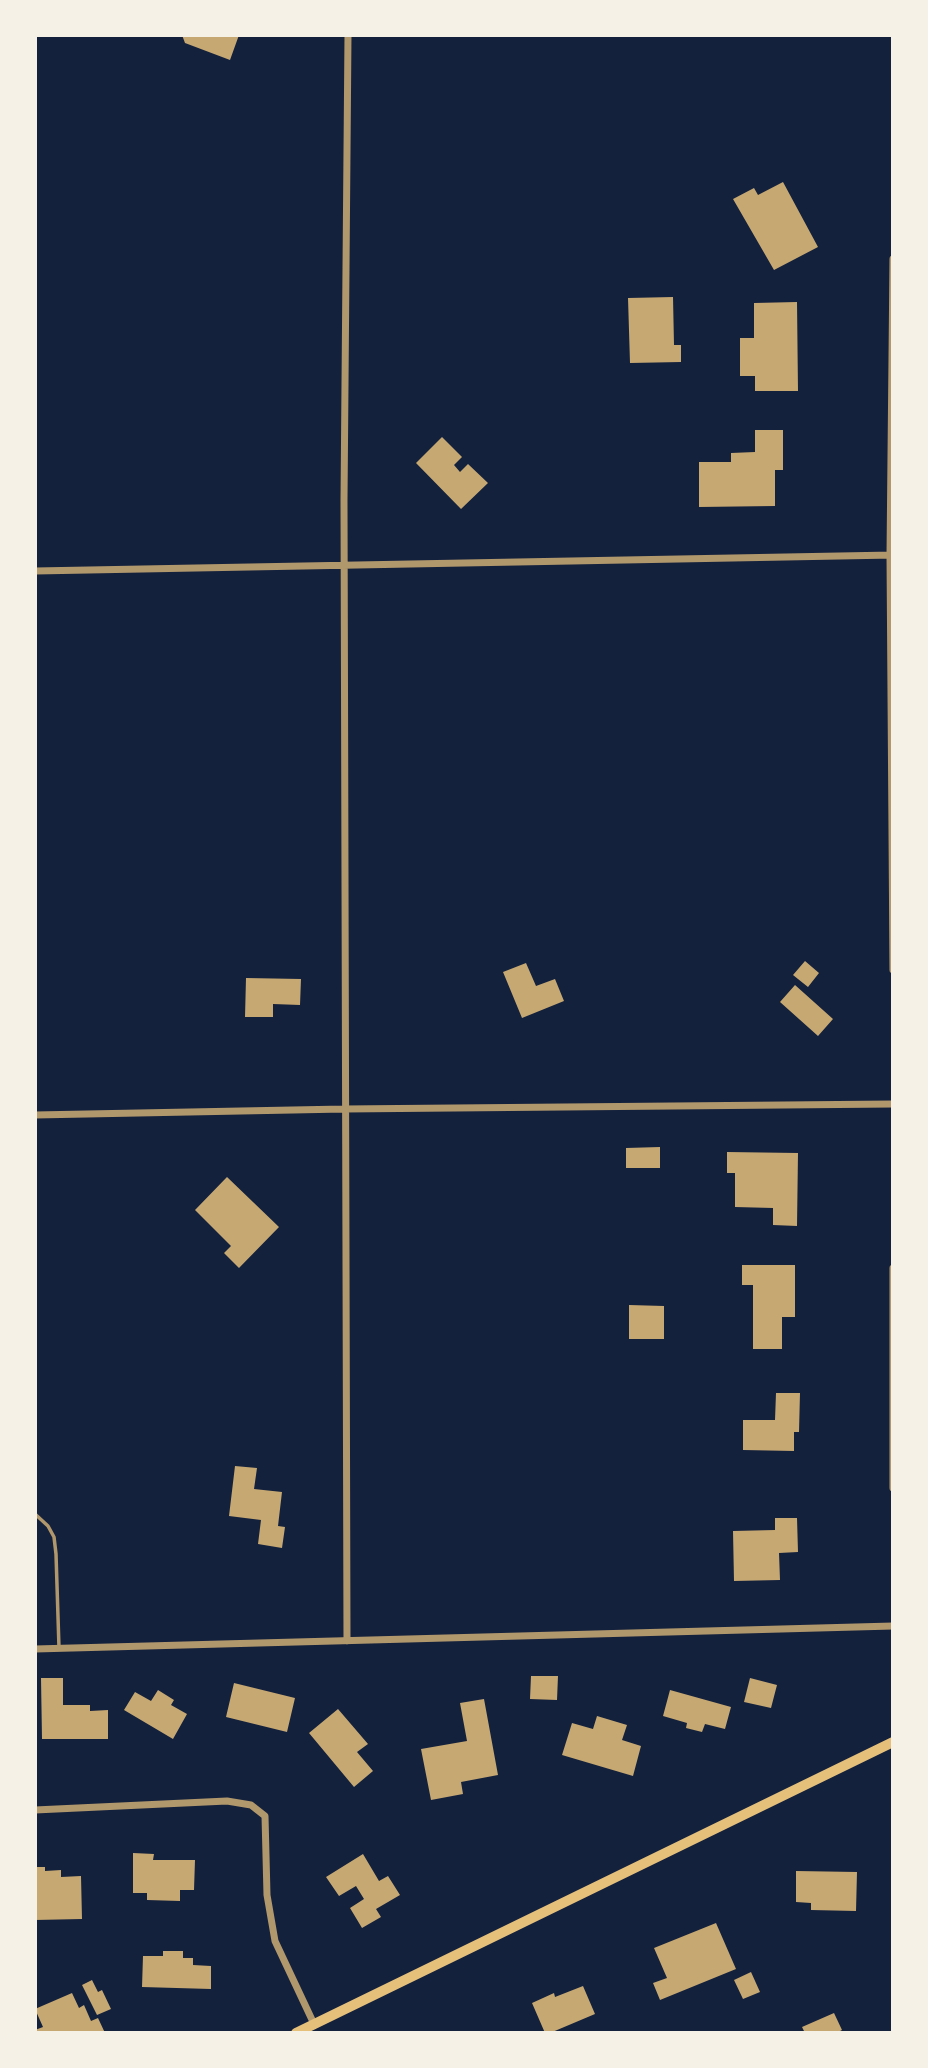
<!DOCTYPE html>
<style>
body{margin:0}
#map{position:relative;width:928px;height:2068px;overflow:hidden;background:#14213d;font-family:Helvetica,sans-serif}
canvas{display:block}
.frame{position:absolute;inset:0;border:37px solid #f6f1e7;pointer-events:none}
</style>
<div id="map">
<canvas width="928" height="2068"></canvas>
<div class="frame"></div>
</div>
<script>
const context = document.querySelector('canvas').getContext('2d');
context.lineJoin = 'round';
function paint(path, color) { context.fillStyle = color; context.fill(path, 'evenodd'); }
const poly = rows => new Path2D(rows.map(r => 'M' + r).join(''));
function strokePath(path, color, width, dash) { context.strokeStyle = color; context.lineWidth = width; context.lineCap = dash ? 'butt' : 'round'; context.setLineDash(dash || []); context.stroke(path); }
paint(poly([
 [182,35,239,35,230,60,185,43],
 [783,182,818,247,774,270,733,199,754,188,758,195],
 [673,297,674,345,681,345,681,362,630,363,628,298],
 [797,302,798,391,755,391,755,376,740,376,740,338,754,338,754,303],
 [755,430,783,430,783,470,775,470,775,506,699,507,699,462,731,462,731,453,755,452],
 [442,437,462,457,454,465,460,472,468,464,488,483,461,509,416,463],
 [805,961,819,973,808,987,793,975],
 [526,963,536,986,555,979,564,1001,522,1018,503,972],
 [246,978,301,979,300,1005,273,1004,273,1017,245,1017],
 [795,985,833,1019,818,1036,780,1002],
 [660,1147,660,1168,626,1168,626,1148],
 [727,1152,798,1153,797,1226,773,1225,773,1208,735,1207,735,1173,727,1173],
 [227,1177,279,1227,239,1268,224,1253,231,1246,195,1210],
 [742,1265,795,1265,795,1317,782,1317,782,1349,753,1349,753,1285,742,1285],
 [629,1305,664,1306,664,1339,629,1339],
 [776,1393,800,1393,799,1432,794,1432,794,1451,743,1450,743,1420,775,1420],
 [235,1466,257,1468,254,1489,282,1492,278,1526,285,1527,282,1548,258,1544,261,1520,229,1516],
 [775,1518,797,1518,798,1552,779,1553,780,1580,734,1581,733,1531,775,1530],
 [531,1676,558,1676,557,1700,530,1699],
 [41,1678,63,1678,63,1705,90,1705,90,1711,108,1710,108,1739,42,1739],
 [750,1678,777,1685,771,1708,744,1702],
 [234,1683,295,1698,287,1732,226,1717],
 [158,1690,174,1700,171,1705,187,1714,173,1739,124,1710,135,1692,151,1701],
 [670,1690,731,1707,725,1729,705,1724,702,1732,686,1728,687,1723,663,1716],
 [484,1699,498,1775,461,1782,463,1794,431,1800,421,1749,467,1741,460,1703],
 [338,1709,368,1744,357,1752,373,1771,354,1787,309,1733],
 [597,1716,627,1725,622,1740,641,1746,633,1776,562,1755,572,1723,593,1729],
 [133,1853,154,1854,153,1860,195,1860,194,1890,180,1890,180,1901,147,1900,147,1893,133,1893],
 [363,1854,379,1881,388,1876,400,1895,376,1909,381,1917,362,1928,350,1908,364,1899,356,1886,339,1896,326,1877],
 [35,1867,45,1867,45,1871,61,1870,61,1877,81,1876,82,1919,35,1920],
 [796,1871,857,1872,856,1911,811,1910,811,1903,796,1902],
 [716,1923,736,1969,660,2000,653,1983,667,1978,654,1948],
 [163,1951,183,1951,183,1958,193,1958,193,1965,211,1966,211,1989,142,1987,143,1956,163,1956],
 [751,1972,760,1992,743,1999,734,1980],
 [92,1980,98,1992,102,1990,111,2009,97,2015,82,1985],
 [583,1986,595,2014,550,2033,545,2033,532,2003,554,1993,555,1997],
 [72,1993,79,2008,84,2005,91,2021,98,2018,105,2033,35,2033,35,2030,43,2027,35,2009],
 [834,2013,842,2030,836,2033,805,2033,802,2027]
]), '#c6a872');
strokePath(poly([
 [35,1514,48,1526,54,1537,56,1554,59,1648]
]), '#b1986c', 3.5);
strokePath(poly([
 [893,259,890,555,893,970],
 [35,571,893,555],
 [35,1115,344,1109,893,1104],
 [893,1268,893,1488],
 [347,1641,344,500,348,35],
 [35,1649,893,1626],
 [35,1810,227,1801,251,1805,265,1816,267,1895,275,1941,314,2024]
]), '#b1986c', 7);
strokePath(poly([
 [296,2033,893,1742]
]), '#e5c07b', 10);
</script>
